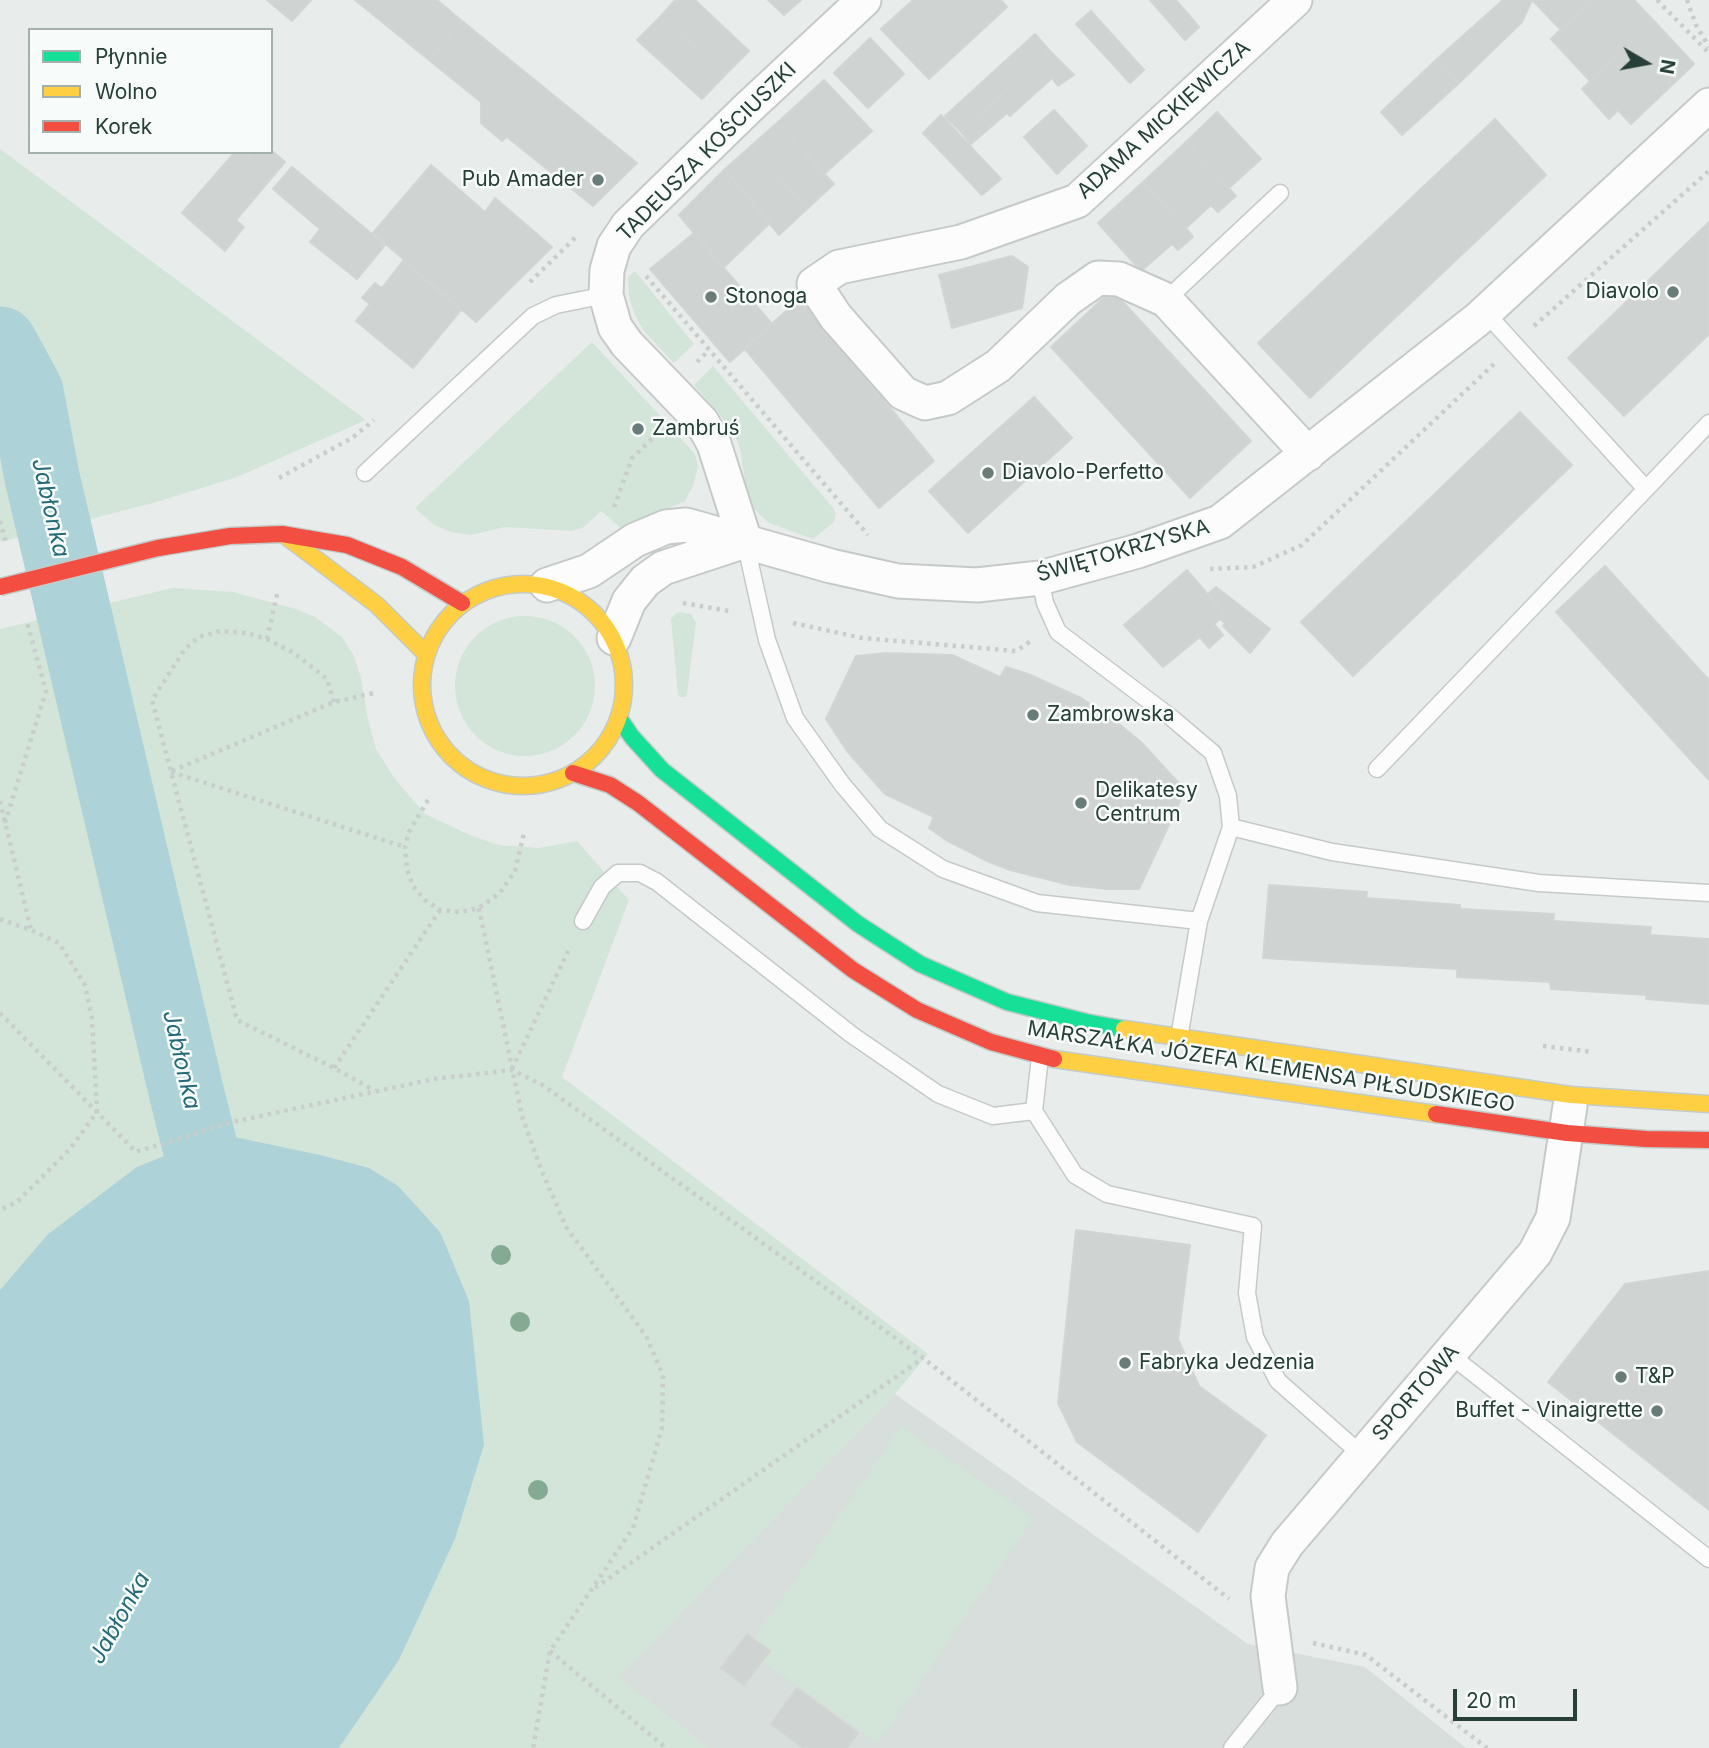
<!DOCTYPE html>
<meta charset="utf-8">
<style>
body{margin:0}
#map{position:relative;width:1709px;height:1748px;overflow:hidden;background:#e8edeb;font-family:Inter,sans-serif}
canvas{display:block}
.legend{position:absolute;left:28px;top:28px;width:245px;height:126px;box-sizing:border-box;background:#f7fbf9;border:2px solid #a3b0ac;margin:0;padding:9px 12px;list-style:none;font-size:21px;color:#263f38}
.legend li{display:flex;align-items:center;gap:14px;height:35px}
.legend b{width:35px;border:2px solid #a3b0ac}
.north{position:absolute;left:1611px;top:28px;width:70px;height:70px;-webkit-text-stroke:5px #f7fbf9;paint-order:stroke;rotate:100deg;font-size:19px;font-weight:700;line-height:28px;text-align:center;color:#263f38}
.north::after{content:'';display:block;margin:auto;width:24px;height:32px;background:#263f38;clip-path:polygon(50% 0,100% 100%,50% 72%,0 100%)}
.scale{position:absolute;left:1453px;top:1689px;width:124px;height:32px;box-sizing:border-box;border:4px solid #263f38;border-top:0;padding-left:9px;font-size:21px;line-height:24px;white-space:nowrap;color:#263f38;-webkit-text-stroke:5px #f7fbf9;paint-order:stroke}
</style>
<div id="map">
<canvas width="1709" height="1748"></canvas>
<ul class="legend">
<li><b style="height:9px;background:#16e098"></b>Płynnie</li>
<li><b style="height:9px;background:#ffcf43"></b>Wolno</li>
<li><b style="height:9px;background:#f24e42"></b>Korek</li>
</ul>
<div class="north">N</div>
<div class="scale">20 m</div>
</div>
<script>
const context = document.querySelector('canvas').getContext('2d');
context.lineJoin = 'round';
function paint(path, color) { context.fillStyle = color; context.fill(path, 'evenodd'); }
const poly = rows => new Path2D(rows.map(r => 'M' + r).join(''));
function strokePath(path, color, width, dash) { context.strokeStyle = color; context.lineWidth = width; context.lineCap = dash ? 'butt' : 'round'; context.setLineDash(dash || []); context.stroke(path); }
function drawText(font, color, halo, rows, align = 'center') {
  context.font = font + ' Inter,sans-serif'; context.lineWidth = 5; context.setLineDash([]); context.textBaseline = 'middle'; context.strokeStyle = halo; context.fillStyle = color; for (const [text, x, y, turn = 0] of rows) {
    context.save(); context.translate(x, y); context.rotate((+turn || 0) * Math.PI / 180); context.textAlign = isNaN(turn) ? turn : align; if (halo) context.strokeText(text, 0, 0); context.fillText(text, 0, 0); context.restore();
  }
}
paint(poly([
 [895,1394,1248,1644,1365,1667,1466,1748,708,1748,618,1677]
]), '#d7dedb');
paint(poly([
 [0,149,366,420,237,477,153,503,0,542],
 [635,271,694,344,674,363,643,330,634,313,629,296,628,277],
 [592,342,695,454,698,467,693,486,685,501,622,529,601,511,584,527,572,531,505,527,470,535,451,532,434,525,415,508],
 [713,366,833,508,836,514,834,522,813,539,769,523,751,506,747,494,740,448,731,428,694,385],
 [172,588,233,592,296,609,315,617,342,637,354,656,361,678,368,719,376,749,395,779,425,814,470,835,499,845,539,848,577,841,629,900,562,1077,928,1354,895,1394,619,1677,708,1748,339,1748,399,1660,455,1539,484,1445,47,1235,0,1290,0,629],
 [680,612,691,614,696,623,687,695,685,697,680,697,678,694,671,619,675,614],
 '455 686a70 70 0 1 1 140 0a70 70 0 1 1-140 0Z',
 [901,1426,1034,1518,878,1743,746,1650]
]), '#d3e4d8');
paint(poly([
 [220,1134,320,1155,369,1168,398,1186,440,1232,469,1301,484,1445,455,1539,399,1660,339,1748,0,1748,0,1290,47,1235,137,1167]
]), '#add2d7');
strokePath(poly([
 [0,344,26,392,42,477,187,1095,224,1242]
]), '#add2d7', 75);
const building = poly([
 [267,0,311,0,292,21,267,0],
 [355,0,437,0,462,21,429,60,355,0],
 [675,0,695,0,749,51,727,73,660,17,675,0],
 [768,0,801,0,784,15,768,0],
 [913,0,1001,0,1007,7,929,79,881,29,913,0],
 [1150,0,1176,0,1199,27,1185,40,1150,0],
 [1503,0,1532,0,1522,22,1459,83,1437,59,1503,0],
 [1532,0,1591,0,1561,30,1532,0],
 [1591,0,1634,0,1654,21,1590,81,1551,39,1591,0],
 [1091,11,1144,70,1130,83,1076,24,1091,11],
 [660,17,727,73,702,99,637,40,660,17],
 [462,21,637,163,593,206,507,137,502,141,481,123,481,102,429,60,462,21],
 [1654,21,1694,64,1631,124,1618,110,1609,119,1582,89,1654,21],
 [1035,34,1050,51,961,132,945,116,1035,34],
 [870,38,904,74,868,108,834,73,870,38],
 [1050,51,1074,75,1058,86,1052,78,1010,116,1007,113,971,144,961,132,1050,51],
 [1437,59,1459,83,1402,135,1381,112,1437,59],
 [824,80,872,131,824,174,777,123,824,80],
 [1054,110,1087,146,1057,174,1024,137,1054,110],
 [1217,112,1261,159,1229,188,1186,142,1217,112],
 [941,115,1001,179,982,195,923,133,941,115],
 [1495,119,1546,175,1310,398,1258,343,1495,119],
 [777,123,834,184,807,209,751,146,777,123],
 [1186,142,1236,196,1218,212,1211,205,1186,228,1193,237,1143,182,1186,142],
 [751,146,807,209,779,235,725,169,751,146],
 [271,150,285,162,236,220,244,227,225,251,182,213,235,152,245,152,249,156,252,152,271,152,271,150],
 [431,165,485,212,495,198,552,247,476,322,373,233,431,165],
 [292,167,385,245,357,279,310,242,320,229,273,189,292,167],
 [725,169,770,223,723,268,679,215,725,169],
 [1143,182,1193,237,1178,250,1172,244,1141,271,1098,223,1143,182],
 [1709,222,1709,334,1624,416,1568,358,1709,222],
 [694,233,772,324,730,362,650,269,694,233],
 [1012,256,1028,267,1022,308,952,328,939,275,1012,256],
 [403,261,461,310,413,368,356,321,370,304,362,298,375,283,382,288,403,261],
 [1112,290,1251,441,1190,498,1051,347,1112,290],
 [800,299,934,461,879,508,744,348,800,299],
 [1034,397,1072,438,968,533,929,491,1034,397],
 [1520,412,1572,465,1353,676,1301,622,1520,412],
 [1605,566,1709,680,1709,780,1556,612,1605,566],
 [1187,570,1225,615,1214,624,1223,635,1209,648,1200,637,1163,667,1124,625,1187,570],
 [1216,587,1270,629,1250,653,1223,626,1225,623,1220,619,1225,615,1208,594,1216,587],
 [887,653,952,655,1000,677,1006,667,1028,674,1081,698,1114,720,1141,742,1185,790,1139,889,1107,889,1070,885,1010,870,987,861,946,840,929,828,934,817,885,794,847,751,826,719,856,656,887,653],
 [1269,885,1367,892,1366,898,1460,905,1460,909,1554,914,1553,921,1651,927,1650,935,1709,939,1709,1004,1646,999,1647,995,1551,989,1550,982,1457,977,1457,969,1263,958,1269,885],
 [1076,1230,1190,1245,1178,1339,1199,1386,1266,1435,1198,1532,1077,1442,1058,1403,1076,1230],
 [1709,1271,1709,1510,1548,1382,1625,1284,1709,1271],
 [747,1634,770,1651,744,1685,721,1668,747,1634],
 [797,1688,858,1733,847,1748,804,1748,771,1724,797,1688]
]);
paint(building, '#cfd4d2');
strokePath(building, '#d1d5d3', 2);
const lane = poly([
 [1166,300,1280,193],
 [1485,312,1646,489,1709,423],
 [365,473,533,316,556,305,606,295],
 [745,541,767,640,795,718,842,784,880,829,943,869,1037,903,1199,921],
 [1040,578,1045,603,1058,632,1173,719,1213,753,1228,796,1231,827,1332,852,1539,883,1709,893],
 [1377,769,1646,489],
 [583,921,602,887,618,873,640,873,657,882,852,1035,938,1094,993,1116,1034,1111],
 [1179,1038,1199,921,1231,827],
 [1040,1057,1034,1111,1075,1175,1107,1194,1253,1226,1247,1293,1255,1337,1278,1381,1362,1455],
 [1449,1354,1709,1559],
 [1232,1748,1280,1688]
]);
const street = poly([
 [1295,0,1077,201,961,242,839,267,814,284,836,317,903,393,925,403,948,398,998,366,1068,299,1098,278,1119,279,1166,300,1308,454],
 [745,541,714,444,702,422,627,344,615,327,606,295,607,270,614,246,628,225,748,108,864,0],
 [547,585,589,571,635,540,666,527,686,525,831,566,898,581,977,585,1040,578,1138,551,1220,522,1478,319,1709,105],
 [614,638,629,601,645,581,663,568,745,541],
 [1280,1688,1268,1596,1272,1568,1287,1544,1535,1253,1553,1218,1570,1106]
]);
const fast = poly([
 [619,718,632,737,662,770,858,924,920,964,1007,1002,1086,1022,1124,1029]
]);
const slow = poly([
 [287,537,377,605,426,654],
 '422 685a101 101 0 1 1 202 0a101 101 0 1 1-202 0Z',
 [1124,1029,1571,1095,1709,1104],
 [1054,1059,1436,1114]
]);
const jam = poly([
 [158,548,230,536,282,534,347,545,402,567,462,603],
 [573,773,610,785,638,803,853,970,917,1010,991,1042,1054,1059],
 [1436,1114,1567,1133,1646,1139,1709,1140]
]);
strokePath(lane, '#c5cac8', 19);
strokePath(street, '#c5cac8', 37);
strokePath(fast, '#c3cbc8', 19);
strokePath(slow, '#c3cbc8', 19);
strokePath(jam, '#c3cbc8', 19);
strokePath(poly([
 [1657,0,1709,53],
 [1687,0,1696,25,1709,47],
 [646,276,868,535],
 [530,282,576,237],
 [1534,326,1709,171],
 [697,362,709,350],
 [279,478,352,438,374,420],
 [614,507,632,458,659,432],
 [0,521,6,543],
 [1210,569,1253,567,1302,545,1495,363],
 [683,603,729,611],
 [793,623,862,638,1016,651,1031,641],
 [267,639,278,590],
 [334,702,327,679,294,653,267,639,246,633,220,631,199,637,185,649,152,700,237,1020,334,1068,375,1091],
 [172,771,334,702,374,693],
 [171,772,405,847],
 [428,800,409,832,405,847,407,869,413,886,425,900,440,910,459,912,479,908,500,893,515,871,524,833],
 [0,801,31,930],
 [5,823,46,691,27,622],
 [479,908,522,1116,541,1169,566,1227,646,1336,663,1375,662,1428,633,1528,550,1651,533,1748],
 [0,919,31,930,59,943,85,985,92,1019,97,1112,70,1149,17,1202,0,1210],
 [0,1013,136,1152,232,1122,434,1079,512,1070,541,1084,923,1358,1229,1599],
 [1543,1046,1593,1052],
 [334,1068,440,910],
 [512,1069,570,947],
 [595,1588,923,1358],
 [1313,1643,1366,1655,1487,1748],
 [550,1651,666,1748]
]), '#c7cecb', 4.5, [3.5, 5]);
strokePath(lane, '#fcfcfc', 16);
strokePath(street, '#fcfcfc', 33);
strokePath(fast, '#16e098', 16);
strokePath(slow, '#ffcf43', 16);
strokePath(jam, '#f24e42', 16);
const jamBridge = poly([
 [0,587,158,548]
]);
strokePath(jamBridge, '#c3cbc8', 19, []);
strokePath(jamBridge, '#f24e42', 16);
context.fillStyle = '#84aa93';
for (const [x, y] of [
 [501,1255],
 [520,1322],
 [538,1490]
]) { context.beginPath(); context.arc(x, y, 10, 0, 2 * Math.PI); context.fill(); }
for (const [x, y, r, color] of [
 [598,180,7,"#6a7c77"],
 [1673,292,7,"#6a7c77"],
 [711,297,7,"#6a7c77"],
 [638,429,7,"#6a7c77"],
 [988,473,7,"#6a7c77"],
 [1033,715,7,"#6a7c77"],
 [1081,803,7,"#6a7c77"],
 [1125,1363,7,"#6a7c77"],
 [1621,1377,7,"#6a7c77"],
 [1657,1411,7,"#6a7c77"]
]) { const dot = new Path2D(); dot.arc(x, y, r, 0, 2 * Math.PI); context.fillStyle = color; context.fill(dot); strokePath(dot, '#f7fbf9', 2.5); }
drawText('21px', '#263f38', '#f7fbf9', [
 ["ADAMA MICKIEWICZA",1164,120,-42],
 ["TADEUSZA KOŚCIUSZKI",707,152,-45],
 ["ŚWIĘTOKRZYSKA",1123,551,-16],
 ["MARSZAŁKA JÓZEFA KLEMENSA PIŁSUDSKIEGO",1271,1067,9],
 ["SPORTOWA",1416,1393,-49]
]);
drawText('21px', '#263f38', '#f7fbf9', [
 ["Pub Amader",584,180,"right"],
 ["Diavolo",1659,292,"right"],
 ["Stonoga",725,297],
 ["Zambruś",652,429],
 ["Diavolo-Perfetto",1002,473],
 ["Zambrowska",1047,715],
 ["Delikatesy",1095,791],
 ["Centrum",1095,815],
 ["Fabryka Jedzenia",1139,1363],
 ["T&P",1635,1377],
 ["Buffet - Vinaigrette",1643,1411,"right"]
], 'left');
drawText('italic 23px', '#246a77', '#f7fbf9', [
 ["Jabłonka",50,508,77],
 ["Jabłonka",181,1060,77],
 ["Jabłonka",120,1618,-61]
]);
</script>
